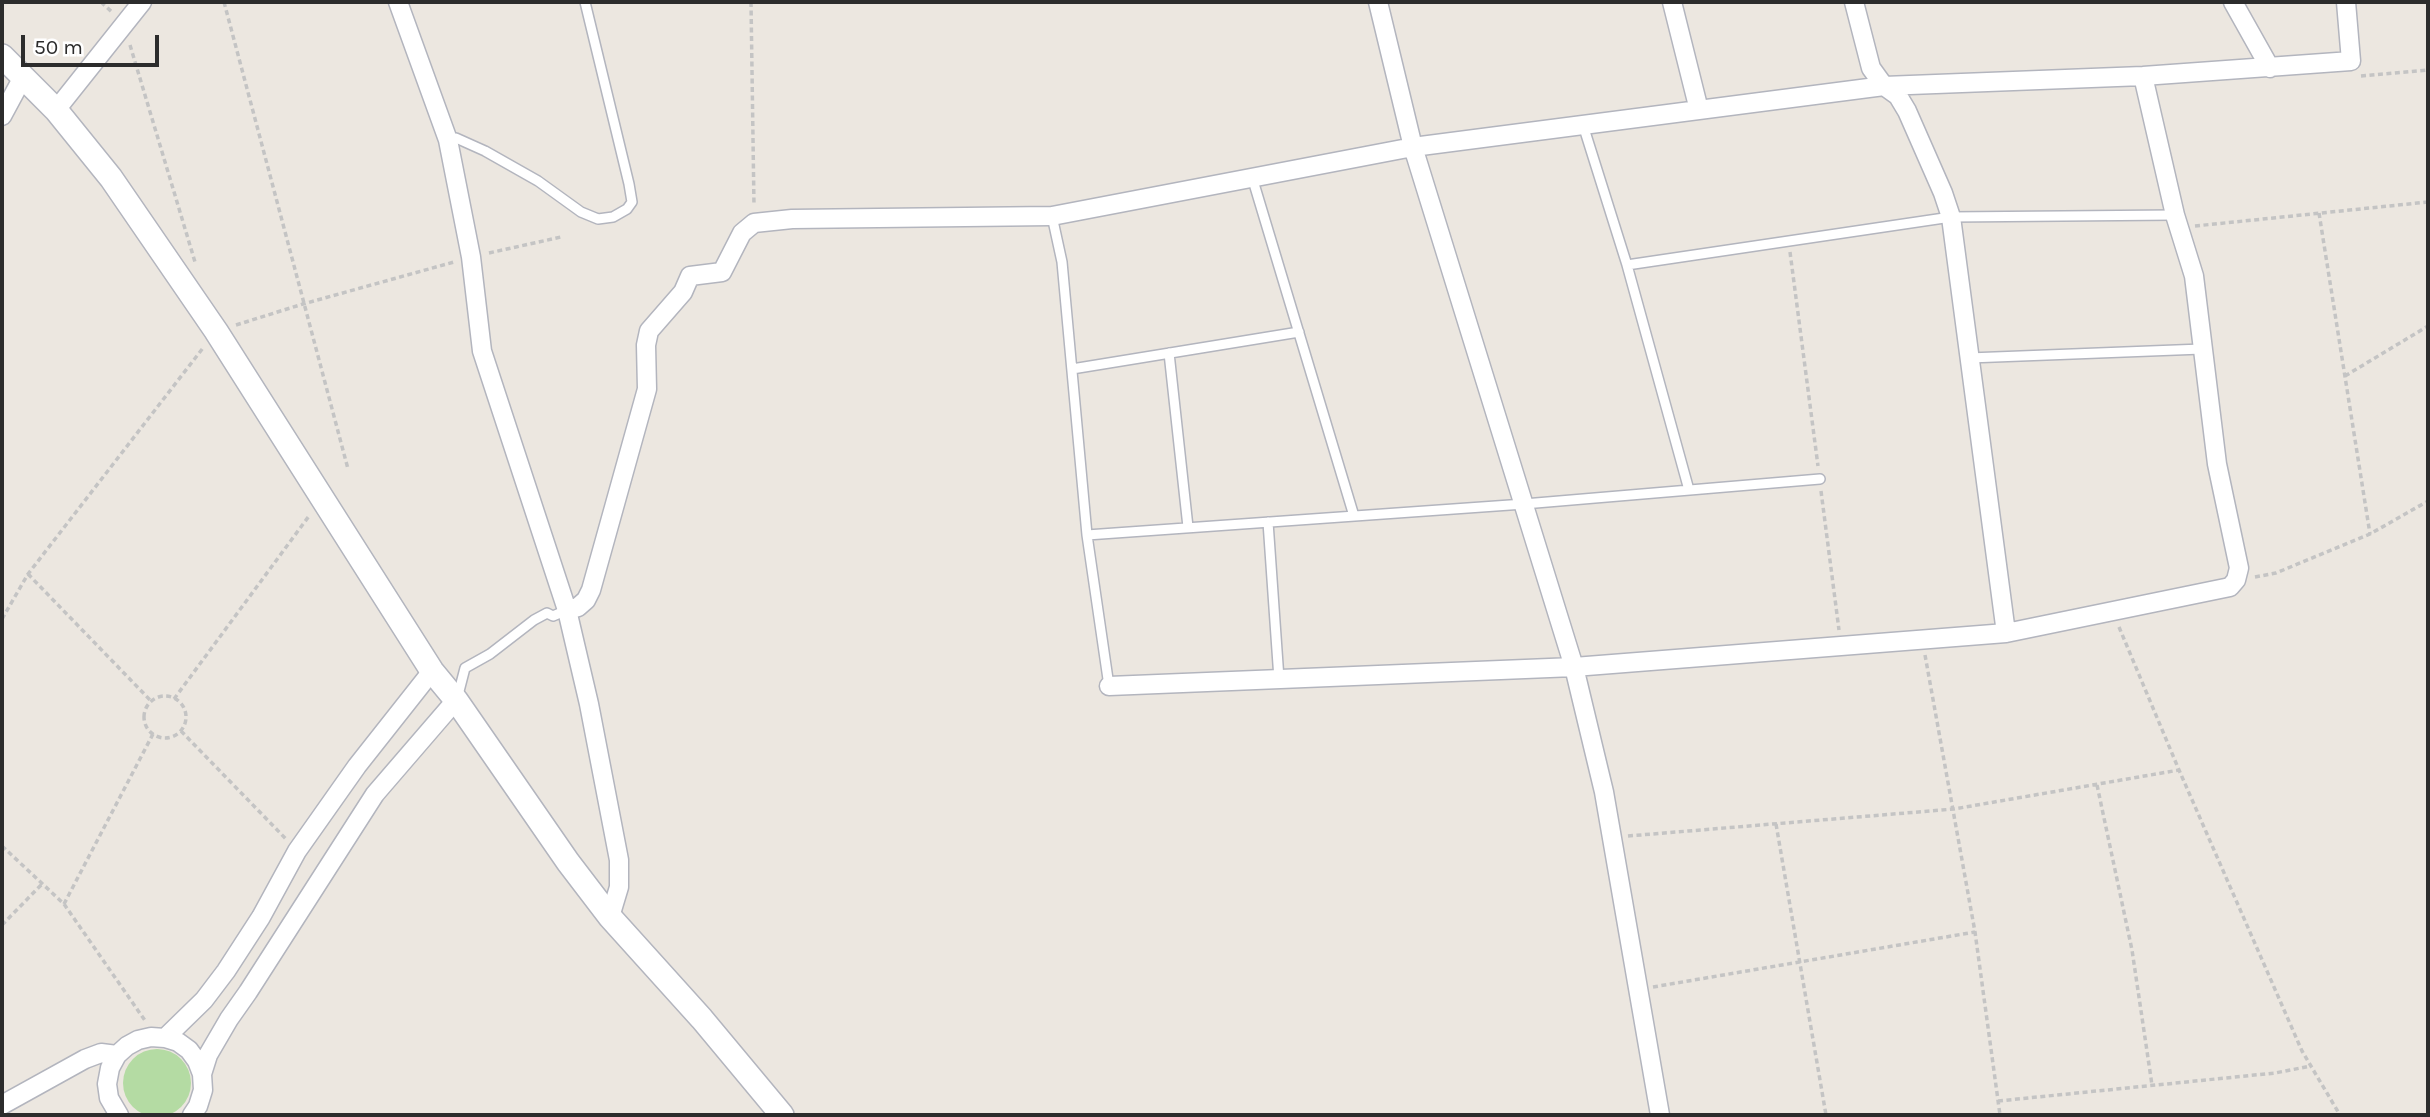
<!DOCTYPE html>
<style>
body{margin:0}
#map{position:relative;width:2430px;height:1117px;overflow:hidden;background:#ece7e0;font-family:Karla,sans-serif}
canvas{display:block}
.frame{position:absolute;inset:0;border:4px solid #2c2c2c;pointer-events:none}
.scale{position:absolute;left:21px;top:35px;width:138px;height:32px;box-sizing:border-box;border:4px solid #2c2c2c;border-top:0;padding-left:9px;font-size:21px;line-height:24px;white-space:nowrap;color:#2c2c2c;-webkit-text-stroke:5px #fff;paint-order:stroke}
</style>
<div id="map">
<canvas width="2430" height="1117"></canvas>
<div class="frame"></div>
<div class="scale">50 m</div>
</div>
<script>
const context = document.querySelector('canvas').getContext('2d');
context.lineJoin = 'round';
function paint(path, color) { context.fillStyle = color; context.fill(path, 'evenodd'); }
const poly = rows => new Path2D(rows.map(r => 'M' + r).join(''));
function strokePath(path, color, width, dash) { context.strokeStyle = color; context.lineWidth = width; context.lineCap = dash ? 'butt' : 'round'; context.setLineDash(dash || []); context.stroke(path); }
paint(poly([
 '123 1083a34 34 0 1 1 68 0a34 34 0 1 1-68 0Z'
]), '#b4dba3');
const service = poly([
 [1583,125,1627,265,1689,490],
 [448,140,456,138,485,151,538,181,581,212,598,219,613,217,627,209,632,202,629,184,585,2],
 [1252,177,1354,516],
 [1052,216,1062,262,1087,535,1109,686],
 [1627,265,1951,217,2175,215],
 [1169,353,1188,527],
 [1969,358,2202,349],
 [1072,369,1299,332],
 [1268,522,1279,679],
 [1087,535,1524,504,1820,479],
 [457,699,465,668,490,654,534,620,547,613,553,616,567,610]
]);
const minor = poly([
 [398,2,448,140,471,257,482,351,567,610,589,704,619,860,619,887,610,917],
 [1378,2,1413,147,1574,667,1604,792,1660,1115],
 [1672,2,1699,110],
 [1854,2,1871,68,1884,86,1898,96,1907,111,1943,193,1951,217,2006,633],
 [2233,2,2270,68],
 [56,110,142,2],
 [2,116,23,77],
 [567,610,578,607,586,600,591,590,647,389,646,345,649,331,683,292,690,276,722,272,742,233,754,223,792,219,1052,216,1413,147,1884,86,2143,76,2351,61,2346,2],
 [1109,686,1574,667,2006,633,2230,587,2236,580,2239,568,2217,464,2194,276,2175,215,2143,76],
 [165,1038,204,1000,226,971,261,917,297,851,357,766,432,671],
 [202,1074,208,1055,229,1019,248,992,375,794,456,700],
 [2,1105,85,1059,101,1053,117,1055],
 [119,1115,109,1098,107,1084,110,1068,117,1055,127,1046,138,1040,151,1037,165,1038,178,1042,189,1050,197,1061,202,1074,203,1090,198,1106,192,1115]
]);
const tertiary = poly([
 [2,56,56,110,111,178,216,331,432,671,456,700,568,862,610,917,702,1019,782,1115]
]);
strokePath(service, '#b3b5be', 12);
strokePath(minor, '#b3b5be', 21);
strokePath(tertiary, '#b3b5be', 26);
strokePath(poly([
 [101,2,112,12],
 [224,2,348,469],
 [751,2,754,206],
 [130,45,195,262],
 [2361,76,2428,70],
 [2319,213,2370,534],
 [2195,226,2428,202],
 [1790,252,1818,466],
 [489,253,561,237],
 [236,325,303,304,454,262],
 [2345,376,2428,326],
 [1821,491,1839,630],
 [28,574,152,702],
 [2255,577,2276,573,2370,534,2428,501],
 [2,619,28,574,203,348],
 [2119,627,2179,770,2302,1051,2340,1115],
 [1925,655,1975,932,2000,1115],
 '144 717a21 21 0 1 1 42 0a21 21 0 1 1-42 0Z',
 [174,699,309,516],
 [181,731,286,839],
 [2097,785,2132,950,2152,1085],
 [1776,824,1826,1115],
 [1628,836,1954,809,2179,770],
 [2,846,64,904,146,1022],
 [64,904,153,734],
 [2,925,42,884],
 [1653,987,1975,932],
 [1998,1101,2275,1073,2311,1066]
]), '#c4c4c4', 3.5, [5, 3.5]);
strokePath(service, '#fff', 9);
strokePath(minor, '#fff', 18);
strokePath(tertiary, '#fff', 23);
</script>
